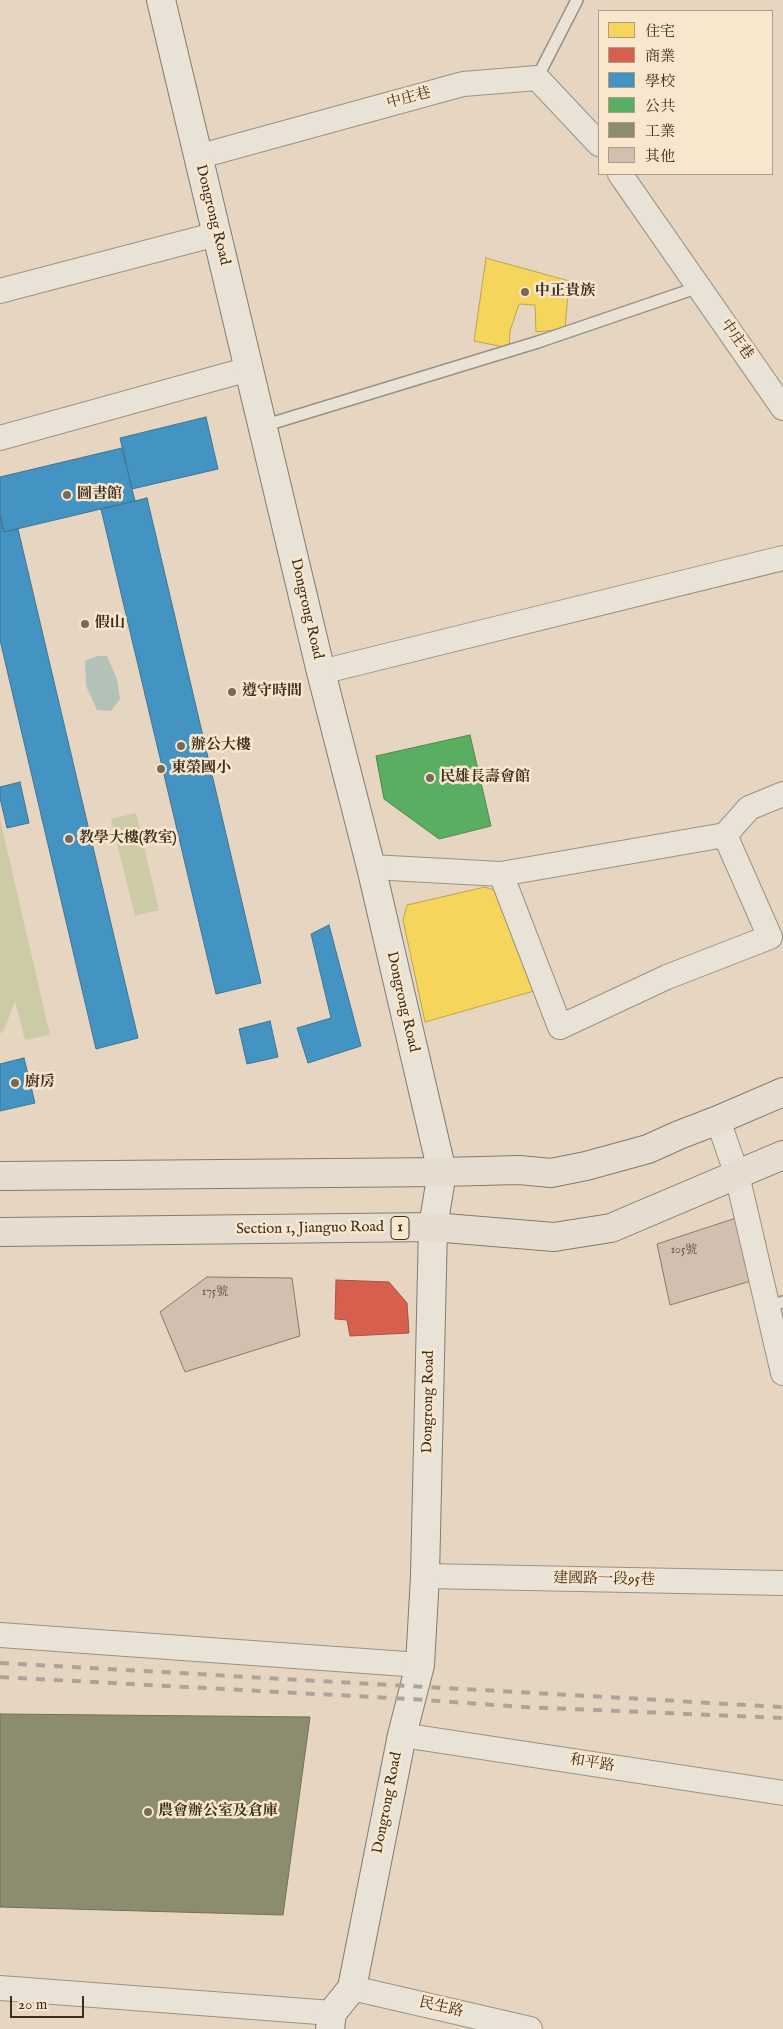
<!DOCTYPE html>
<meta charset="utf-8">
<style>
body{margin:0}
#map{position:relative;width:783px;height:2029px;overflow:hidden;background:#e6d6c1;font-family:"IM FELL English","Noto Serif TC",serif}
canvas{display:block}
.legend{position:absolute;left:598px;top:10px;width:175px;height:165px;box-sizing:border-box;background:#f8e6cd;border:1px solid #ad9c88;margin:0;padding:6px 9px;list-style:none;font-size:15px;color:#3c2e21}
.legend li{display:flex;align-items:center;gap:10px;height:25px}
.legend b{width:25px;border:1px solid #ad9c88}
.scale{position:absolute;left:10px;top:1996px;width:74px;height:22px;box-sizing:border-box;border:2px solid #3c2e21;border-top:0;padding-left:6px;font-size:15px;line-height:18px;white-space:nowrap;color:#3c2e21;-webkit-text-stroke:4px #f8e6cd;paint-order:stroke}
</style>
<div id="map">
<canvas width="783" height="2029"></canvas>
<ul class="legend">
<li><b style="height:14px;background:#f6d55c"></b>住宅</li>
<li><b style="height:14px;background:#d6604d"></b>商業</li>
<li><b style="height:14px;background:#4393c3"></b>學校</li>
<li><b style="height:14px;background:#5aae61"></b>公共</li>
<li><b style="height:14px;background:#8c8c6e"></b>工業</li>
<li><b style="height:14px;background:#d2bfb0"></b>其他</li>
</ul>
<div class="scale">20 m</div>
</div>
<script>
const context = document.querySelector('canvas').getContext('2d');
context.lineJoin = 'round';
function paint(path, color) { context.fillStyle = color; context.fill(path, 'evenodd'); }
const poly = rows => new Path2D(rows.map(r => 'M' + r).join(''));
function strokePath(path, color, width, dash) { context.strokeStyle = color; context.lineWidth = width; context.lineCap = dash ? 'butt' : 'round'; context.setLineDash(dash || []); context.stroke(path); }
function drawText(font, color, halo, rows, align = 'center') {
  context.font = font + ' "IM FELL English","Noto Serif TC",serif'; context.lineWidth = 5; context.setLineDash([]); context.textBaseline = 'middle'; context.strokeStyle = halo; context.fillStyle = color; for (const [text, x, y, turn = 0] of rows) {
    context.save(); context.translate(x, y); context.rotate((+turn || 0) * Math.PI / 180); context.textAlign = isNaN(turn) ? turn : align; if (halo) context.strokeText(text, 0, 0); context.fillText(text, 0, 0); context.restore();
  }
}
paint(poly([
 [136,813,159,910,135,916,111,819],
 [0,819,50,1035,25,1040,15,1001,4,1030,0,1034]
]), '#cdcaa6');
paint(poly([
 [97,656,107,656,117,679,120,699,111,711,97,710,86,686,85,661]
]), '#b3c2b7');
const homes = poly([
 [486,258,569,281,565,329,536,332,535,305,519,304,510,331,509,348,474,341,486,258],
 [485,887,497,891,534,991,425,1022,403,920,407,905,485,887]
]);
paint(homes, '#f6d55c');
strokePath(homes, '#bea34a', 1);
const shops = poly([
 [336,1280,389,1282,407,1303,409,1333,350,1336,347,1320,335,1319,336,1280]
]);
paint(shops, '#d6604d');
strokePath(shops, '#a85140', 1);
const schools = poly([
 [206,417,218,469,132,489,120,438,206,417],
 [122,448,135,501,4,532,0,515,0,477,122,448],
 [147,498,261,983,216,994,101,509,147,498],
 [0,515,4,532,18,529,138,1038,96,1049,0,640,0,515],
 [20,782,29,823,7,828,0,798,0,787,20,782],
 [329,925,361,1046,308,1063,297,1028,331,1018,311,934,329,925],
 [270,1021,278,1057,247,1064,239,1029,270,1021],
 [24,1058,35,1103,0,1111,0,1064,24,1058]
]);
paint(schools, '#4393c3');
strokePath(schools, '#417592', 1);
const public = poly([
 [470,735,491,826,439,839,384,799,376,756,470,735]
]);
paint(public, '#5aae61');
strokePath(public, '#51884e', 1);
const industry = poly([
 [0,1714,310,1717,283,1915,0,1907,0,1714]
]);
paint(industry, '#8c8c6e');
strokePath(industry, '#747057', 1);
const building = poly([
 [739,1217,751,1281,670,1305,657,1244,739,1217],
 [207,1277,292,1278,300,1336,185,1372,160,1312,207,1277]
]);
paint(building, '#d2bfb0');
strokePath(building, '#847a6e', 1);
const lane = poly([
 [537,78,577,0],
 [263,426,538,342,699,287],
 [768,1306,783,1302]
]);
const street = poly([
 [197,157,463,84,537,78,599,144],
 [620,174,783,408],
 [0,291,217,234],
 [0,438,249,369],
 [321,672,783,558],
 [371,867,501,874,560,1027,667,977,770,937,725,835,749,808,783,794],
 [501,874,725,835],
 [718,1120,737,1175,783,1373],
 [425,1576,783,1583],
 [0,1635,420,1665],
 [402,1735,783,1793],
 [0,1988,332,2013],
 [352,1988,530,2029]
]);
const secondary = poly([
 [161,0,321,672,371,867,442,1172,433,1227,425,1576,420,1665,402,1735,352,1988,332,2013,330,2029]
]);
const primary = poly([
 [0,1176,442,1172,519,1170,551,1173,586,1166,648,1149,679,1135,718,1120,783,1092],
 [0,1232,433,1227,554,1237,611,1228,783,1155]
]);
strokePath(lane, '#9b9183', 14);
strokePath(street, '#9b9183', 26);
strokePath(secondary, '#847a6e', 30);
strokePath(primary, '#847a6e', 30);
strokePath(lane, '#e9e2d7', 11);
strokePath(street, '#e9e2d7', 24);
strokePath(secondary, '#e9e2d7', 28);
strokePath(primary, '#e6ddd0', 28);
strokePath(poly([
 [0,1663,783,1707],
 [0,1677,410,1699,524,1707,783,1718]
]), '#aba49b', 4, [9, 9]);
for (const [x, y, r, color] of [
 [525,292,5,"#786959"],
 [67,495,5,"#786959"],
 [85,624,5,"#786959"],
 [232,692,5,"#786959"],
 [181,746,5,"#786959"],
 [161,769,5,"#786959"],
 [430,778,5,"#786959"],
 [69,839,5,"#786959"],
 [15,1083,5,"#786959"],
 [148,1812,5,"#786959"]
]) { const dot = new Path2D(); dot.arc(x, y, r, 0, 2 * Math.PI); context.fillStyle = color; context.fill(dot); strokePath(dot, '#f8e6cd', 2); }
drawText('12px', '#625245', null, [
 ["105號",684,1251],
 ["175號",215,1293]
]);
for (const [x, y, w] of [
 [400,1228,18]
]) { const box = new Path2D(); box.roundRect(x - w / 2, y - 11.5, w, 23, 4); context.fillStyle = '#f8e6cd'; context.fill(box); strokePath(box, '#3c2e21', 1); }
drawText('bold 14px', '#3c2e21', null, [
 ["1",400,1228]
]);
drawText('15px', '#3c2e21', '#f8e6cd', [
 ["中庄巷",409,99,-15],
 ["Dongrong Road",212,215,76],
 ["中庄巷",736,340,55],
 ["Dongrong Road",306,609,77],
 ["Dongrong Road",402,1002,77],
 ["Section 1, Jianguo Road",310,1229,-1],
 ["Dongrong Road",429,1402,-89],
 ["建國路一段95巷",604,1580,1],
 ["和平路",592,1764,9],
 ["Dongrong Road",388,1803,-79],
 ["民生路",441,2008,13]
]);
drawText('bold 15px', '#3c2e21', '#f8e6cd', [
 ["中正貴族",535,292],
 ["圖書館",77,495],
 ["假山",95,624],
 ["遵守時間",242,692],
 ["辦公大樓",191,746],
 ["東榮國小",171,769],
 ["民雄長壽會館",440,778],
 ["教學大樓(教室)",79,839],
 ["廚房",25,1083],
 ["農會辦公室及倉庫",158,1812]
], 'left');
</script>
